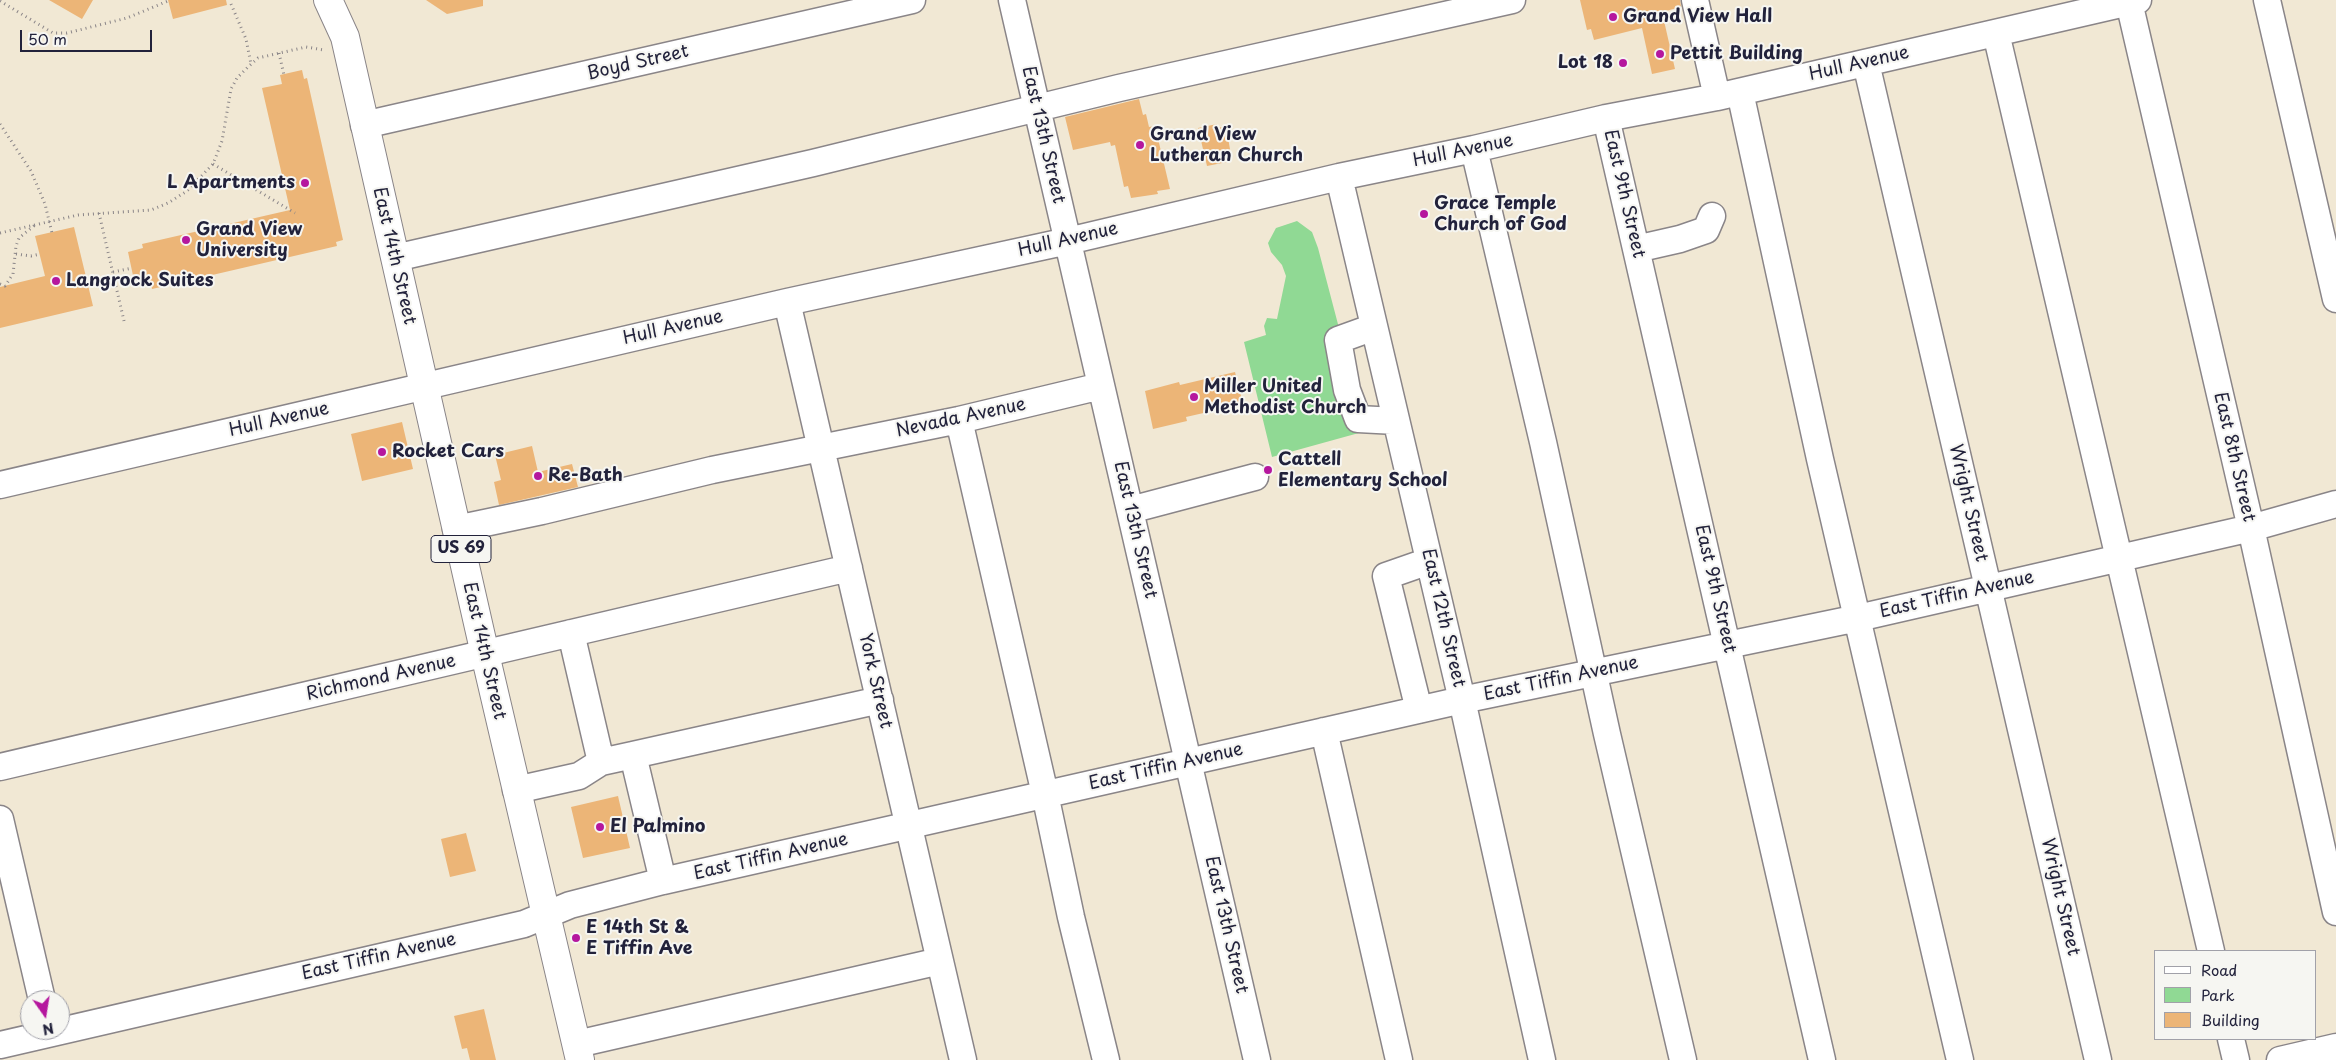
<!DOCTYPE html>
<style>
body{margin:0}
#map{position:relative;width:2336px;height:1060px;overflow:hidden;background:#f1e8d4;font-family:"Playpen Sans",sans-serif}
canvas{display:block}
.legend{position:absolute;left:2154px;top:950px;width:162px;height:90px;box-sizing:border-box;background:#f6f6f2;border:1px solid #a1a1a9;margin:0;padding:6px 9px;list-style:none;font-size:15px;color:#22223b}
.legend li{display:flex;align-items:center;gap:10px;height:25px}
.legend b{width:25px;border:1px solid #a1a1a9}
.north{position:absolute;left:20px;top:990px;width:50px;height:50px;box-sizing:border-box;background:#f6f6f2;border:1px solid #a1a1a9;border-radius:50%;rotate:167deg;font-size:14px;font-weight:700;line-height:20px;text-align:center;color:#22223b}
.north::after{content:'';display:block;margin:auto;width:18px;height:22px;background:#b5179e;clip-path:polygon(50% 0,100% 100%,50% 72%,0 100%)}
.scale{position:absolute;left:20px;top:30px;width:132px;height:22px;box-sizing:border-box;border:2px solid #22223b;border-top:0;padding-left:6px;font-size:15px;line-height:18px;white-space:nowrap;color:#22223b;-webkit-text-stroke:4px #f6f6f2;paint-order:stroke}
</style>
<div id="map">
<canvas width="2336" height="1060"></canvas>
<ul class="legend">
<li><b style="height:6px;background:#fff"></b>Road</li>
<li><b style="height:14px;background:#90d994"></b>Park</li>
<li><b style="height:14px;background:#ecb577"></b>Building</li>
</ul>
<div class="north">N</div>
<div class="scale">50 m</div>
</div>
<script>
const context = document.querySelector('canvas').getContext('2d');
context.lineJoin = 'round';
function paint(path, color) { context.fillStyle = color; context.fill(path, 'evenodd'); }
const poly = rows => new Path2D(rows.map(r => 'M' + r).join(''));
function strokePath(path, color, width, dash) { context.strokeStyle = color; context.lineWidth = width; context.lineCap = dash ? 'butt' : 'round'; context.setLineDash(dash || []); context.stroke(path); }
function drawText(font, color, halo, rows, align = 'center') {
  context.font = font + ' "Playpen Sans",sans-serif'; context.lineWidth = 4; context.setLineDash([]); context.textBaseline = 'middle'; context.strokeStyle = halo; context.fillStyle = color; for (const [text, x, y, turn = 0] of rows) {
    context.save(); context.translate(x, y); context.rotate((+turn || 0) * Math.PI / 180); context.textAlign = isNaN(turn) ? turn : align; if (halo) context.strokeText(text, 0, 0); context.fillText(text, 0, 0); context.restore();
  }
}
paint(poly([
 [1297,221,1312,232,1318,248,1366,431,1272,457,1244,342,1266,335,1264,326,1267,318,1277,319,1286,276,1282,265,1271,252,1268,243,1276,228]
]), '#90d994');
paint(poly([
 [49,0,93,0,82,19],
 [168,0,226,0,227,5,173,19],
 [426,0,483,0,483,6,447,14],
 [1580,0,1680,0,1681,7,1662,12,1675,69,1652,74,1642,28,1594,40,1591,29,1587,30],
 [302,70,304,79,307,78,343,240,336,242,337,246,152,289,151,284,145,286,144,283,135,285,128,252,143,248,142,244,290,210,262,88,282,84,280,75],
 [1139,99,1143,115,1146,114,1149,127,1155,126,1170,189,1157,191,1158,194,1131,198,1128,186,1124,187,1115,145,1111,146,1110,142,1073,150,1065,117],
 [1217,124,1218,128,1226,126,1232,161,1207,166,1198,128],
 [74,227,93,306,0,328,0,287,45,276,35,236],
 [1235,372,1243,404,1186,417,1187,421,1153,429,1145,391,1179,382,1180,385],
 [402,422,413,469,362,481,351,434],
 [532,446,538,472,572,464,578,487,499,505,494,482,501,480,495,455],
 [618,796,630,848,583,858,571,807],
 [466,833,476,871,450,877,441,839],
 [484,1009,496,1060,470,1060,467,1048,462,1049,454,1016]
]), '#ecb577');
const minor = poly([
 [1012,0,1257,1060],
 [1695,0,1717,97],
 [2267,0,2336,299],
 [2129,2,2251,528,2336,912],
 [1996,33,2211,951],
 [1866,63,2098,1060],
 [1740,92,1820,459,1960,1060],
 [1606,118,1822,1060],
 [364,125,912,0],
 [1474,149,1543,442,1607,734,1683,1060],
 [1339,177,1462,700,1542,1060],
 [1636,249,1680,239,1706,230,1712,216],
 [395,258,813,163,1119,88,1512,0],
 [787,302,963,1060],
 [1374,327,1338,340,1347,390,1358,419,1396,421],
 [959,420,1045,794,1071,917,1106,1060],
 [0,485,787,302,1068,241,1339,177,1474,149,1606,118,1717,97,2138,0],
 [1130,510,1255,477],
 [456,529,542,511,712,470,959,420,1101,386],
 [571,633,601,762],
 [1419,710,1386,576,1429,561],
 [1324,731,1399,1060],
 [633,755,880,700],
 [0,767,849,568],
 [516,790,579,776,601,762,633,755,663,881],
 [0,819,42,1000],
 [2231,1039,2236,1060],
 [577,1044,940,961],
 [0,1045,524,924,570,905,663,881,1462,700,1858,618,2251,528,2336,504],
 [2280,1060,2336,1047]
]);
const major = poly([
 [328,0,345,37,485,654,580,1060]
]);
strokePath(minor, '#8a8588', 29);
strokePath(major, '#8a8588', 30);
strokePath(poly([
 [0,1,53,33,67,33,127,18,168,1],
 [231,4,246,39,251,64],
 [279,53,284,75],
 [0,124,31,171,45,204,52,233],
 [213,164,295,213],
 [99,213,124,321],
 [0,233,78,215,151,210,168,203,187,191,213,164,222,141,231,89,237,78,248,67,258,58,306,47,324,50],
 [16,254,31,256,40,254],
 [113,272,132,268],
 [0,284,5,286,13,274,16,246,19,238,35,225]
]), '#8a8588', 3, [1, 4]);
strokePath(minor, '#fff', 26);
strokePath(major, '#fff', 28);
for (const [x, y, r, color] of [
 [1613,17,5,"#b5179e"],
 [1660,54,5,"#b5179e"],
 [1623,63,5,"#b5179e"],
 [1140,145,5,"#b5179e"],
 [305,183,5,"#b5179e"],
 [1424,214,5,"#b5179e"],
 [186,240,5,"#b5179e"],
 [56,281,5,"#b5179e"],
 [1194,397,5,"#b5179e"],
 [382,452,5,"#b5179e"],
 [1268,470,5,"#b5179e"],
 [538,476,5,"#b5179e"],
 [600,827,5,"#b5179e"],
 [576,938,5,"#b5179e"]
]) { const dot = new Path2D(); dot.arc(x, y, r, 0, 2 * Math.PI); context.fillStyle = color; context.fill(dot); strokePath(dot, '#f6f6f2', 2); }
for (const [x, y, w] of [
 [461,549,60]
]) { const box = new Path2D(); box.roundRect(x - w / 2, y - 13.5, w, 27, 4); context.fillStyle = '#f6f6f2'; context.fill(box); strokePath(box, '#22223b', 1); }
drawText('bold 16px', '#22223b', null, [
 ["US 69",461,549]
]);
drawText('bold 18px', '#22223b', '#f6f6f2', [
 ["Grand View Hall",1623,17],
 ["Pettit Building",1670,54],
 ["Lot 18",1613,63,"right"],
 ["Grand View",1150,135],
 ["Lutheran Church",1150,156],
 ["L Apartments",295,183,"right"],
 ["Grace Temple",1434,204],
 ["Church of God",1434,225],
 ["Grand View",196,230],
 ["University",196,251],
 ["Langrock Suites",66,281],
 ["Miller United",1204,387],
 ["Methodist Church",1204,408],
 ["Rocket Cars",392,452],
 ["Cattell",1278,460],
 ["Elementary School",1278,481],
 ["Re-Bath",548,476],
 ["El Palmino",610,827],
 ["E 14th St &",586,928],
 ["E Tiffin Ave",586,949]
], 'left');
drawText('18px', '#22223b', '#f6f6f2', [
 ["Boyd Street",638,63,-13],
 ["Hull Avenue",1859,64,-13],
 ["East 13th Street",1043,135,77],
 ["Hull Avenue",1463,151,-12],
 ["East 9th Street",1624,194,77],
 ["Hull Avenue",1068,240,-13],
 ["East 14th Street",394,256,77],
 ["Hull Avenue",673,328,-13],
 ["Nevada Avenue",961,418,-12],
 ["Hull Avenue",279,420,-13],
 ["East 8th Street",2234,457,77],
 ["Wright Street",1968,503,77],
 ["East 13th Street",1135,530,77],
 ["East 9th Street",1715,589,77],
 ["East Tiffin Avenue",1957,595,-13],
 ["East 12th Street",1443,618,77],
 ["East 14th Street",484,651,77],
 ["Richmond Avenue",381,678,-13],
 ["East Tiffin Avenue",1561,679,-12],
 ["York Street",875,681,77],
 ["East Tiffin Avenue",1166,767,-13],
 ["East Tiffin Avenue",771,857,-13],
 ["Wright Street",2060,897,77],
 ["East 13th Street",1226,925,77],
 ["East Tiffin Avenue",379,957,-13]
]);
</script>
